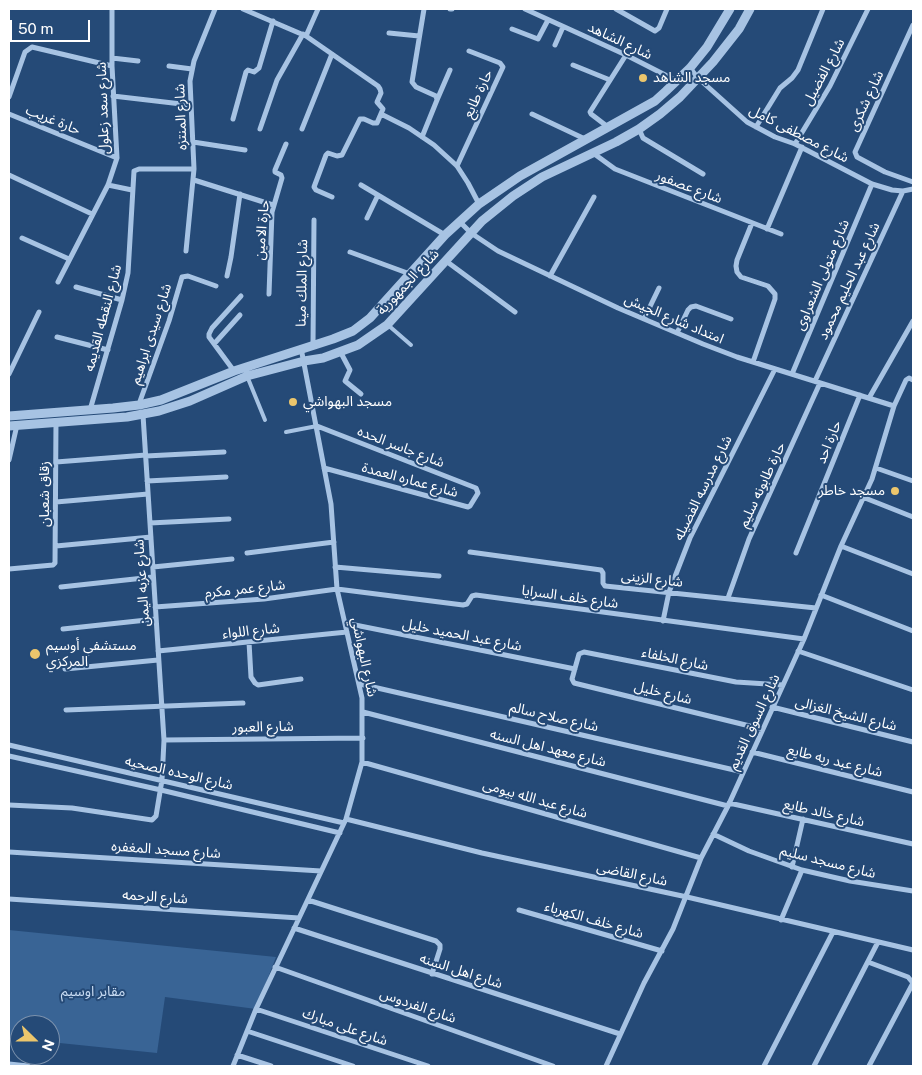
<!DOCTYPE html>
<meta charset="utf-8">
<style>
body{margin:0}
#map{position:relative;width:922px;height:1075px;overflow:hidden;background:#254a77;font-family:"Public Sans",sans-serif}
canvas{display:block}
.frame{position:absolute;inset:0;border:10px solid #fff;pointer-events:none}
.north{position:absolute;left:10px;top:1015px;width:50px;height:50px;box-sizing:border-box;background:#254a77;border:1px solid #7c92ad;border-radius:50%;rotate:112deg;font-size:14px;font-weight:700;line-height:20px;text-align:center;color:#fff}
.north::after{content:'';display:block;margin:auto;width:18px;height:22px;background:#ecc66c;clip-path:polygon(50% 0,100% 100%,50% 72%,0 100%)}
.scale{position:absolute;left:10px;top:20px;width:80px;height:22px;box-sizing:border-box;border:2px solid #fff;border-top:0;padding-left:6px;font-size:15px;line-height:18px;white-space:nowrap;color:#fff;-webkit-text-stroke:4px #254a77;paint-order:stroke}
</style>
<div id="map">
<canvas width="922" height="1075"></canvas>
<div class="frame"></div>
<div class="north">N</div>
<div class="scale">50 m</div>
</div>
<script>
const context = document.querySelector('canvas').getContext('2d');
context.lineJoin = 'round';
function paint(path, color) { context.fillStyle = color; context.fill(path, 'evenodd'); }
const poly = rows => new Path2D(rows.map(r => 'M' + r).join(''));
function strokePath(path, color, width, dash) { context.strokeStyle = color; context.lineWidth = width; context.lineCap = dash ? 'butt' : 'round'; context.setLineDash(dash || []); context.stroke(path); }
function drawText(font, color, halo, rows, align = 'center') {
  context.font = font + ' "Public Sans","Noto Sans Arabic",sans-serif'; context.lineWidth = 4; context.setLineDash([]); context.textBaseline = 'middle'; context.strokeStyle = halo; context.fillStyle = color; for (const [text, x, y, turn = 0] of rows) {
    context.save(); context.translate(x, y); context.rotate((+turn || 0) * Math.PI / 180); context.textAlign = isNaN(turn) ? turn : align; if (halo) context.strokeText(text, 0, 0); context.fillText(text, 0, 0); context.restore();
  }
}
paint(poly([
 [9,930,276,957,256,1009,165,997,157,1053,50,1042,50,1025,20,1025,20,1039,9,1037]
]), '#396495');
strokePath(poly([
 [388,325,411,345],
 [247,376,265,420],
 [286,432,317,426]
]), '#a7c3e3', 4);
strokePath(poly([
 [243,9,306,36,378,86,380,89,381,93,377,102,383,109,377,123,373,123,364,119,360,119,342,155,337,156,328,153,326,155,314,187,316,190,332,197],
 [450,9,452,9],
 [525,9,626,55,677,81],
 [616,9,655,31,659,28,667,9],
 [913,25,855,152,857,157,885,172,913,182],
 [512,29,538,39,548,20],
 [389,33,419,36],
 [306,36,318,9],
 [555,45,563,27],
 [112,58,138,61],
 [573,65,610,80],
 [169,66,192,69],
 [690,68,698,78,747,122,775,137,795,144,872,184,892,190,903,191,913,189],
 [113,96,190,105],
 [9,97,25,52,32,47,112,66],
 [437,100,450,70],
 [9,114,117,158],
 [381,114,409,128,434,145,457,166,468,183,479,204],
 [532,114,585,139],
 [233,119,246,72,248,70,254,72,259,68,273,21],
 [608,127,591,114,590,112,626,55],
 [756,127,780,88,792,78,798,70,823,9],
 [260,129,277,80,303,34],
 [302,129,332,54],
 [639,129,643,138,703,174],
 [422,137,437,100,436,96,416,87,412,82,424,9],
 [193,142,245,150],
 [795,144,830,86,868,9],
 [593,153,615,169,781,234],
 [457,166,503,67,500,63,469,51],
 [9,175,92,214],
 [194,180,273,205],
 [108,185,132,190],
 [361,185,445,235],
 [367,218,378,195],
 [459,221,471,233,498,251,618,308,703,344,737,357,894,406],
 [752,223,737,260,736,266,737,272,741,277,768,286,775,294,775,299,753,362],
 [767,229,802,147],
 [22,238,69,259],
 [186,251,194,169,190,81,194,61,215,9],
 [350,252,410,274],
 [446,261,515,312],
 [227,276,231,257,240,194],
 [550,276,594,197],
 [58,282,108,185,117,158,112,66,112,9],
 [76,287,122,300],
 [269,294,272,212,282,178,281,175,275,172,275,170,286,144],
 [644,319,659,288],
 [677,333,688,310,691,307,696,306,731,319],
 [57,337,108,350],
 [214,344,240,315],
 [313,345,314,220],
 [341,353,350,370,345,381,361,394],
 [234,371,209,337,209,334,212,328,241,296],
 [9,374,39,312],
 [792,374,872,184],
 [815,381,903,191],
 [869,398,913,321],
 [139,404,169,321,182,277,188,276,216,286],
 [90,410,122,300,128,273,134,171,139,169,194,169],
 [317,426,476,488,478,493,470,506,468,507,324,468],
 [146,456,224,452],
 [9,460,17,425],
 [56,462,146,455],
 [876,468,913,481],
 [147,481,226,477],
 [865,498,913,517],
 [56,502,148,494],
 [150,523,229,519],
 [56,546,151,537],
 [841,546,913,574],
 [470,552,601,570,603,573,603,583,605,586,816,608],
 [247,553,334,542],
 [796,553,860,395],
 [153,567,232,559],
 [335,567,439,576],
 [9,569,53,565,55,563,56,422],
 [61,587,153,577],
 [821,595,913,631],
 [728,598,749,539,820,383],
 [155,607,264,599,337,589,463,605,467,604,472,596,476,595,804,639],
 [663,621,669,592,690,538,775,369],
 [345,623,575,669],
 [63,629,156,619],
 [249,642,251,677,255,683,258,685,301,679],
 [158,651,347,632],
 [798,651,913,690],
 [65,669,158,660],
 [360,684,743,772],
 [772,707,913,742],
 [66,710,243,703],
 [363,712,728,806],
 [762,729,574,683,572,679,579,654,584,652,736,682,783,685],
 [164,740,363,738],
 [9,745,344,823],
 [752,752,913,792],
 [9,756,161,790,340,833],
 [362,762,701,858],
 [729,803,913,844],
 [9,805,72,808,152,820,156,816,162,780,164,740,143,415],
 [346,819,482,853,687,897,913,950],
 [713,834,749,851,802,870,850,881,913,891],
 [9,852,321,871],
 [792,867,803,819],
 [9,899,299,918],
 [308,900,436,941,440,945,440,949,432,974],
 [519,910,662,951],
 [781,920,802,870],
 [294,928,620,1034],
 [868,962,908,977,913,983],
 [275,967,553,1066],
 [256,1009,428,1066],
 [247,1031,353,1066],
 [237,1055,271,1066],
 [9,1064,28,1066],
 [233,1066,256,1009,346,819,362,762,362,698,337,589,331,504,301,348],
 [606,1066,644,983,673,929,701,858,728,806,804,639,841,546,872,479,894,406,906,380,909,378,913,380],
 [764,1066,833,932],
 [814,1066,878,942],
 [869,1066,913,983]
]), '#a7c3e3', 5);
strokePath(poly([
 [9,416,113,408,139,405,161,400,234,371,333,339,353,331,370,318,445,235,479,204,520,176,655,101,666,91,690,68,707,47,730,9],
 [9,426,127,417,159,411,190,401,247,376,304,361,323,358,358,345,387,325,482,221,513,196,542,177,616,142,639,129,660,114,680,97,713,62,739,29,750,9]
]), '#a7c3e3', 9);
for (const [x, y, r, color] of [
 [643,78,5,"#ecc66c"],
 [293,402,5,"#ecc66c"],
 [895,491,5,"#ecc66c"],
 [35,654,6,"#ecc66c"]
]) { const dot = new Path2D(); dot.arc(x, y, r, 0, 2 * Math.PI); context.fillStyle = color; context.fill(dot); strokePath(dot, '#254a77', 2); }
drawText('14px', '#fff', '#254a77', [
 ["شارع الشاهد",620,41,25],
 ["شارع الفضيل",824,72,-62],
 ["حارة طايع",478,94,-65],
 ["شارع شكرى",866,101,-65],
 ["شارع سعد زعلول",103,108,-92],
 ["شارع المنتزه",181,117,-92],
 ["حارة غريب",53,120,22],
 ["شارع مصطفى كامل",799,134,27],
 ["شارع عصفور",689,187,21],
 ["حارة الامين",262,230,-85],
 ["شارع متولى الشعراوى",822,275,-67],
 ["شارع عبد الحليم محمود",849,281,-65],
 ["شارع الجمهورية",408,282,-47],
 ["شارع الملك مينا",302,283,-89],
 ["شارع النقطه القديمه",103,318,-75],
 ["امتداد شارع الجيش",674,319,23],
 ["شارع سيدى ابراهيم",151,334,-72],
 ["حارة احد",829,442,-68],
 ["شارع جاسر الحده",401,447,21],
 ["شارع عماره العمدة",410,480,15],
 ["حارة طابونه سليم",762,485,-65],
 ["شارع مدرسه الفضيله",703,488,-64],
 ["زقاق شعبان",45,494,-90],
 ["شارع الزينى",652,579,6],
 ["شارع عزبه اليمن",142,583,-94],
 ["شارع عمر مكرم",245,589,-6],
 ["شارع خلف السرايا",570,597,8],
 ["شارع اللواء",251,631,-6],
 ["شارع عبد الحميد خليل",462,635,11],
 ["شارع البهواشي",364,657,78],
 ["شارع الخلفاء",675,659,12],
 ["شارع خليل",663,693,14],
 ["شارع الشيخ الغزالى",846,714,14],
 ["شارع صلاح سالم",554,717,13],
 ["شارع السوق القديم",754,722,-65],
 ["شارع العبور",263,727,-1],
 ["شارع معهد اهل السنه",548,748,14],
 ["شارع عبد ربه طايع",835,761,14],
 ["شارع الوحده الصحيه",179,773,13],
 ["شارع عبد الله بيومى",535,799,16],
 ["شارع خالد طايع",824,813,13],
 ["شارع مسجد المغفره",166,850,4],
 ["شارع مسجد سليم",828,862,14],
 ["شارع القاضى",632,874,12],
 ["شارع الرحمه",155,897,4],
 ["شارع خلف الكهرباء",594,920,16],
 ["شارع اهل السنه",461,971,18],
 ["شارع الفردوس",418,1006,19],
 ["شارع على مبارك",345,1027,19]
]);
drawText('14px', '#fff', '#254a77', [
 ["مسجد الشاهد",653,78],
 ["مسجد البهواشي",303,402],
 ["مسجد خاطر",885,491,"right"],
 ["مستشفي أوسيم",46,646],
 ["المركزي",46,662]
], 'left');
drawText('14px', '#c9dcf3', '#254a77', [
 ["مقابر اوسيم",93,992]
]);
</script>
